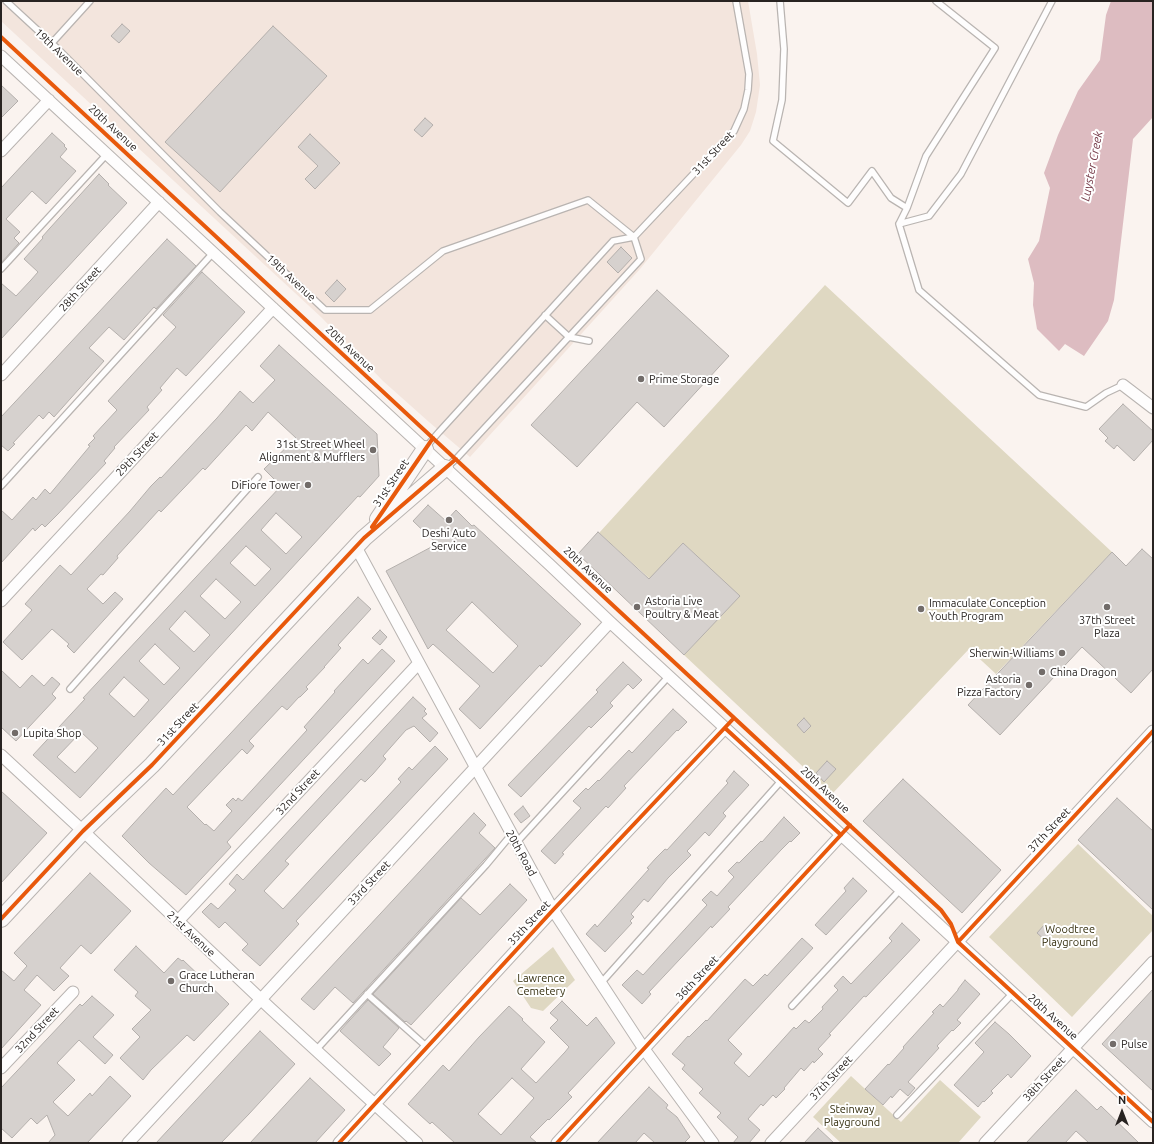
<!DOCTYPE html>
<style>
body{margin:0}
#map{position:relative;width:1154px;height:1144px;overflow:hidden;background:#faf3ef;font-family:Ubuntu,sans-serif}
canvas{display:block}
.frame{position:absolute;inset:0;border:2px solid #282321;pointer-events:none}
.north{position:absolute;left:1102px;top:1092px;width:40px;height:40px;-webkit-text-stroke:3px #fff;paint-order:stroke;rotate:0deg;font-size:11px;font-weight:700;line-height:16px;text-align:center;color:#282321}
.north::after{content:'';display:block;margin:auto;width:14px;height:18px;background:#282321;clip-path:polygon(50% 0,100% 100%,50% 72%,0 100%)}
</style>
<div id="map">
<canvas width="1154" height="1144"></canvas>
<div class="frame"></div>
<div class="north">N</div>
</div>
<script>
const context = document.querySelector('canvas').getContext('2d');
context.lineJoin = 'round';
function paint(path, color) { context.fillStyle = color; context.fill(path, 'evenodd'); }
const poly = rows => new Path2D(rows.map(r => 'M' + r).join(''));
function strokePath(path, color, width, dash) { context.strokeStyle = color; context.lineWidth = width; context.lineCap = dash ? 'butt' : 'round'; context.setLineDash(dash || []); context.stroke(path); }
function drawText(font, color, halo, rows, align = 'center') {
  context.font = font + ' Ubuntu,sans-serif'; context.lineWidth = 4; context.setLineDash([]); context.textBaseline = 'middle'; context.strokeStyle = halo; context.fillStyle = color; for (const [text, x, y, turn = 0] of rows) {
    context.save(); context.translate(x, y); context.rotate((+turn || 0) * Math.PI / 180); context.textAlign = isNaN(turn) ? turn : align; if (halo) context.strokeText(text, 0, 0); context.fillText(text, 0, 0); context.restore();
  }
}
paint(poly([
 [1,1,748,1,757,54,760,85,756,112,750,131,741,145,640,269,470,457,429,422,383,381,321,317,1,21]
]), '#f3e5dd');
paint(poly([
 [825,285,1112,552,996,674,969,649,832,794,684,655,739,596,683,543,650,579,599,533],
 [1078,844,1153,916,1153,930,1072,1017,989,937],
 [553,947,575,980,543,1011,531,1008,513,981],
 [851,1076,901,1122,940,1080,981,1117,958,1143,841,1143,813,1117]
]), '#dfd8c2');
paint(poly([
 [1111,1,1153,1,1153,117,1133,139,1114,300,1108,321,1084,356,1065,344,1059,351,1037,329,1033,305,1034,283,1028,259,1039,241,1050,188,1044,173,1058,135,1078,91,1100,60,1106,15]
]), '#ddbcc1');
const building = poly([
 [122,24,130,31,119,43,111,36,122,24],
 [273,26,327,76,220,192,165,142,273,26],
 [1,85,18,101,1,118,1,85],
 [425,118,433,125,422,137,414,130,425,118],
 [52,133,65,145,64,146,67,149,60,157,76,171,46,204,32,191,6,219,20,232,14,238,19,243,1,263,1,188,52,133],
 [310,134,340,163,315,189,305,179,318,166,298,147,310,134],
 [99,174,109,184,108,185,127,203,1,339,1,283,16,296,31,280,38,272,24,259,43,238,42,237,50,228,99,174],
 [167,239,196,266,156,309,154,307,124,340,109,327,89,348,104,361,54,417,49,412,43,419,39,415,13,443,15,444,8,451,1,445,1,417,167,239],
 [621,247,632,258,618,273,607,262,621,247],
 [202,272,245,312,186,376,177,368,160,388,162,390,147,407,149,410,114,447,115,448,104,461,106,463,58,514,45,527,42,524,35,531,33,528,1,563,1,510,12,520,33,497,36,500,45,489,50,494,90,446,88,445,95,438,93,436,117,410,108,401,176,327,163,315,202,272],
 [337,280,346,289,334,302,325,293,337,280],
 [657,290,729,356,664,427,637,402,577,467,531,425,657,290],
 [279,345,377,434,379,476,360,497,358,496,80,798,33,755,85,699,83,698,281,486,264,469,296,438,268,412,252,431,246,425,205,470,203,468,161,512,159,510,117,556,118,558,103,575,101,574,87,589,103,604,115,592,123,599,74,653,67,646,69,644,52,629,22,660,3,642,32,610,25,604,60,565,71,575,130,511,151,486,160,477,161,478,217,418,240,391,253,403,275,380,260,366,279,345],
 [276,513,302,537,286,554,261,530,276,513],
 [246,546,271,569,255,586,230,563,246,546],
 [216,579,241,602,225,619,200,596,216,579],
 [185,611,210,635,194,652,169,629,185,611],
 [155,644,180,668,164,685,139,661,155,644],
 [124,677,149,700,134,717,109,694,124,677],
 [81,732,98,748,75,773,57,757,81,732],
 [1123,404,1153,431,1153,440,1134,461,1117,445,1114,449,1105,441,1108,438,1099,429,1123,404],
 [428,505,446,521,456,510,472,526,474,525,581,624,541,667,540,665,480,729,459,709,480,686,433,644,428,649,386,571,437,544,413,521,428,505],
 [472,602,518,646,493,673,446,630,472,602],
 [598,532,649,579,683,543,740,596,684,655,578,554,598,532],
 [1142,549,1153,559,1153,669,1131,693,1082,647,1000,735,968,705,1112,552,1126,566,1142,549],
 [358,597,371,609,338,645,341,648,324,667,325,667,306,687,308,689,300,697,299,697,287,710,282,706,249,741,254,746,247,754,242,749,187,807,205,825,206,824,214,831,232,811,226,805,233,798,236,801,238,798,242,801,307,730,304,727,335,692,334,691,363,659,368,664,382,649,395,661,227,842,231,847,186,895,149,863,122,836,166,788,173,795,358,597],
 [380,630,387,637,380,645,372,638,380,630],
 [623,662,642,680,633,689,628,684,610,703,613,706,591,728,589,726,521,797,508,785,598,692,596,690,623,662],
 [1,670,20,688,32,675,44,686,52,677,60,684,52,694,56,698,16,741,1,727,1,670],
 [413,697,426,709,424,711,427,714,422,718,438,733,430,742,414,726,406,730,383,756,386,759,373,774,365,782,361,779,285,861,289,864,264,891,283,909,401,782,398,779,409,767,412,770,435,746,448,759,296,921,299,924,260,966,242,950,248,944,225,922,219,928,202,912,211,903,218,909,236,890,229,884,237,874,243,880,413,697],
 [673,709,687,722,678,731,677,730,624,786,626,788,608,808,606,806,562,853,564,854,555,864,541,851,581,808,573,801,586,788,588,790,598,780,599,781,629,750,632,753,673,709],
 [804,718,811,726,804,733,797,725,804,718],
 [827,761,836,769,824,782,816,773,827,761],
 [734,771,749,785,723,813,726,816,709,836,705,832,687,851,691,855,668,878,648,902,644,899,631,914,634,917,630,921,632,923,605,952,586,934,595,924,597,927,649,869,647,868,656,858,665,849,667,850,728,783,726,781,734,771],
 [903,779,1001,870,962,913,863,821,903,779],
 [1,791,47,833,1,883,1,791],
 [1117,798,1153,831,1153,910,1078,840,1117,798],
 [523,806,530,816,521,823,514,814,523,806],
 [474,813,486,825,479,833,495,848,353,1003,335,987,314,1010,301,999,474,813],
 [784,817,800,833,791,842,790,841,781,850,728,907,730,909,712,928,711,926,649,992,651,994,642,1004,622,985,637,970,643,975,707,905,702,900,711,891,717,896,734,877,728,871,737,862,739,863,761,841,762,842,784,817],
 [90,873,131,911,91,954,81,945,60,968,69,976,54,991,37,975,24,990,41,1005,1,1049,1,970,14,981,27,966,14,953,90,873],
 [853,878,867,891,826,935,815,925,846,891,844,888,853,878],
 [510,884,527,900,411,1025,406,1021,405,1022,373,994,461,898,480,915,510,884],
 [902,923,920,940,866,997,864,996,829,1034,831,1035,818,1049,823,1054,814,1063,813,1061,804,1071,801,1068,784,1088,785,1089,776,1098,773,1095,763,1106,761,1104,748,1119,760,1130,749,1143,733,1143,738,1137,717,1117,721,1113,699,1093,703,1089,682,1069,685,1065,672,1054,688,1036,689,1037,706,1020,707,1021,745,979,753,986,765,974,767,976,802,938,813,948,728,1040,742,1054,734,1063,749,1077,794,1027,796,1029,805,1020,809,1023,823,1009,822,1007,838,990,834,986,843,976,851,984,892,941,889,938,902,923],
 [1045,924,1054,932,1046,941,1037,933,1045,924],
 [136,946,164,973,178,958,182,961,183,960,229,1004,194,1041,187,1035,151,1070,143,1080,120,1058,140,1037,132,1029,151,1010,135,996,138,992,114,970,136,946],
 [965,980,980,994,957,1020,961,1023,953,1031,952,1030,937,1046,939,1048,908,1082,915,1088,908,1096,900,1089,892,1098,891,1096,883,1105,865,1089,888,1064,889,1065,904,1048,903,1047,934,1013,932,1012,940,1004,943,1007,958,990,958,989,965,980],
 [1153,989,1153,1091,1102,1044,1153,989],
 [92,996,114,1015,93,1037,113,1055,105,1064,79,1040,57,1063,75,1080,53,1102,68,1116,90,1093,92,1096,110,1076,131,1096,87,1143,48,1143,55,1135,47,1115,37,1124,31,1118,12,1138,1,1128,1,1088,80,1004,82,1006,92,996],
 [368,1000,399,1028,383,1047,391,1054,379,1066,340,1031,368,1000],
 [562,1001,587,1026,596,1017,615,1043,568,1093,572,1097,549,1120,548,1119,530,1137,537,1143,455,1143,432,1122,430,1124,408,1104,443,1065,449,1071,479,1037,509,1006,523,1019,522,1020,545,1042,521,1069,536,1083,565,1052,569,1047,550,1028,558,1020,550,1013,562,1001],
 [512,1078,534,1098,501,1135,478,1114,512,1078],
 [995,1022,1009,1034,1031,1056,1011,1078,1008,1074,991,1091,993,1093,984,1102,983,1101,978,1107,954,1085,984,1052,975,1043,995,1022],
 [260,1031,295,1064,249,1114,221,1143,156,1143,260,1031],
 [310,1078,345,1110,315,1143,250,1143,310,1078],
 [649,1087,668,1105,666,1108,677,1117,690,1137,684,1143,655,1143,644,1133,635,1143,597,1143,649,1087],
 [1076,1090,1097,1110,1101,1106,1139,1143,1089,1143,1076,1131,1065,1143,1026,1143,1076,1090],
 [818,1128,834,1143,804,1143,818,1128]
]);
paint(building, '#d6d1ce');
strokePath(building, '#b4afac', 1);
const lane = poly([
 [6,1,59,50,220,212,325,310,370,310,443,251,588,200,634,237],
 [780,1,784,49,782,100,773,141,848,203,872,171,891,198,907,208,926,156,995,48,936,1],
 [51,44,90,1],
 [907,208,899,224,919,290,1039,395,1086,407,1106,393,1123,385],
 [899,224,929,216,961,174,1052,1],
 [1,269,107,154],
 [545,315,569,337,589,341],
 [426,447,439,432,613,241,634,237,734,131,744,109,748,90,749,74,736,1],
 [446,468,456,459,641,259,634,237],
 [1,486,213,253],
 [70,689,258,477],
 [516,843,669,676],
 [601,983,782,780],
 [367,994,427,1047],
 [792,1006,900,890],
 [316,1050,486,865,511,835],
 [897,1115,1013,993]
]);
const street = poly([
 [1,56,550,565,610,622,1153,1122],
 [1,151,49,100],
 [1,375,159,202],
 [1123,385,1153,408],
 [356,547,553,910,644,1049,713,1143],
 [1,601,273,308],
 [1,755,83,831,270,1008,417,1143],
 [178,921,419,663],
 [1,1068,73,992],
 [128,1143,610,622],
 [339,1143,553,910,725,728],
 [557,1143,841,835],
 [771,1143,1153,731],
 [985,1143,1153,962]
]);
const secondary = poly([
 [378,519,425,449],
 [1,919,83,831,152,765,364,538,445,468]
]);
strokePath(lane, '#b9b4b1', 8);
strokePath(street, '#b9b4b1', 13);
strokePath(secondary, '#b9b4b1', 18);
strokePath(lane, '#fefdfd', 5.5);
strokePath(street, '#fefdfd', 11);
strokePath(secondary, '#fbf8f7', 16);
strokePath(poly([
 [1,37,941,910,951,924,958,942,1153,1122],
 [372,527,433,438],
 [725,728,841,835],
 [1,919,83,831,152,765,364,538,456,459],
 [958,942,1153,731],
 [339,1143,553,910,734,718],
 [557,1143,850,825]
]), '#e8590c', 4);
for (const [x, y, r, color] of [
 [641,379,4,"#726c69"],
 [373,450,4,"#726c69"],
 [308,485,4,"#726c69"],
 [449,520,4,"#726c69"],
 [637,607,4,"#726c69"],
 [1107,607,4,"#726c69"],
 [921,609,4,"#726c69"],
 [1062,653,4,"#726c69"],
 [1042,672,4,"#726c69"],
 [1029,685,4,"#726c69"],
 [15,733,4,"#726c69"],
 [171,981,4,"#726c69"],
 [1113,1044,4,"#726c69"]
]) { const dot = new Path2D(); dot.arc(x, y, r, 0, 2 * Math.PI); context.fillStyle = color; context.fill(dot); strokePath(dot, '#fff', 1.5); }
drawText('11px', '#282321', '#fff', [
 ["19th Avenue",59,52,44],
 ["20th Avenue",113,128,43],
 ["31st Street",713,153,-47],
 ["19th Avenue",291,278,43],
 ["28th Street",80,289,-48],
 ["20th Avenue",350,349,43],
 ["29th Street",137,454,-47],
 ["31st Street",391,483,-56],
 ["20th Avenue",588,570,43],
 ["31st Street",178,724,-47],
 ["20th Avenue",825,790,43],
 ["32nd Street",298,792,-47],
 ["37th Street",1049,830,-47],
 ["20th Road",521,853,61],
 ["33rd Street",369,883,-47],
 ["35th Street",529,923,-47],
 ["21st Avenue",191,934,43],
 ["36th Street",697,978,-47],
 ["20th Avenue",1053,1017,42],
 ["32nd Street",37,1030,-47],
 ["37th Street",831,1078,-47],
 ["38th Street",1044,1079,-47]
]);
drawText('11px', '#282321', '#fff', [
 ["Prime Storage",649,379],
 ["31st Street Wheel",365,444,"right"],
 ["Alignment & Mufflers",365,457,"right"],
 ["DiFiore Tower",300,485,"right"],
 ["Deshi Auto",449,533,"center"],
 ["Service",449,546,"center"],
 ["Astoria Live",645,601],
 ["Poultry & Meat",645,614],
 ["Immaculate Conception",929,603],
 ["Youth Program",929,616],
 ["37th Street",1107,620,"center"],
 ["Plaza",1107,633,"center"],
 ["Sherwin-Williams",1054,653,"right"],
 ["China Dragon",1050,672],
 ["Astoria",1021,679,"right"],
 ["Pizza Factory",1021,692,"right"],
 ["Lupita Shop",23,733],
 ["Grace Lutheran",179,975],
 ["Church",179,988],
 ["Pulse",1121,1044]
], 'left');
drawText('11px', '#342e0e', '#fff', [
 ["Woodtree",1070,929],
 ["Playground",1070,942],
 ["Lawrence",541,978],
 ["Cemetery",541,991],
 ["Steinway",852,1109],
 ["Playground",852,1122]
]);
drawText('italic 12px', '#7a404e', '#fff', [
 ["Luyster Creek",1092,166,-79]
]);
</script>
